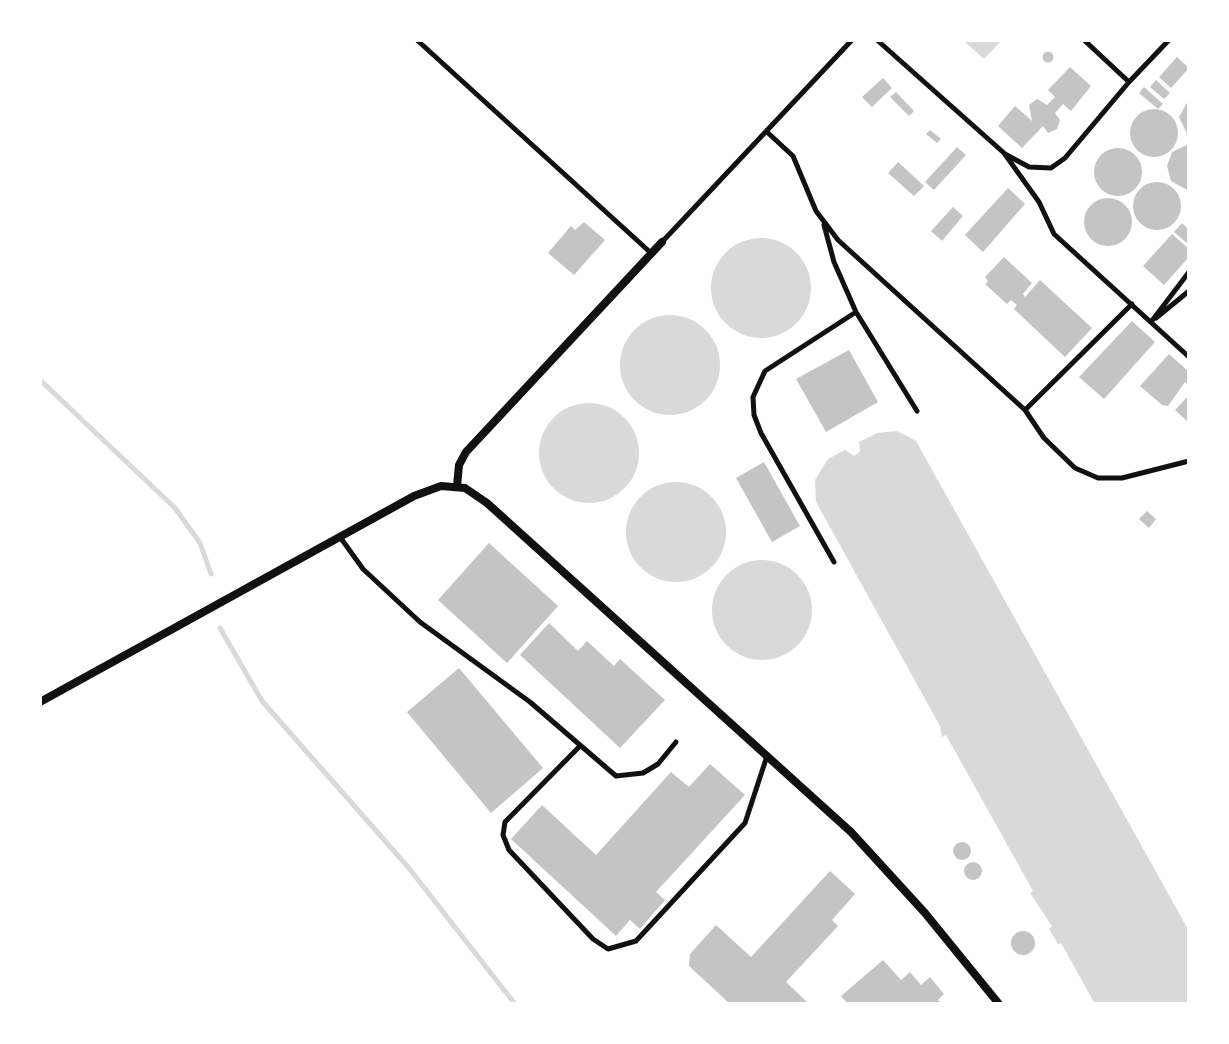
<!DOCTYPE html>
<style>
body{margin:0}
#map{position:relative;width:1229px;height:1044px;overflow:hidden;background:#fff;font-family:"Public Sans",sans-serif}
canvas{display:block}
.frame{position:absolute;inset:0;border:42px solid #fff;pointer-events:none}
</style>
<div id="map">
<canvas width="1229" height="1044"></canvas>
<div class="frame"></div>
</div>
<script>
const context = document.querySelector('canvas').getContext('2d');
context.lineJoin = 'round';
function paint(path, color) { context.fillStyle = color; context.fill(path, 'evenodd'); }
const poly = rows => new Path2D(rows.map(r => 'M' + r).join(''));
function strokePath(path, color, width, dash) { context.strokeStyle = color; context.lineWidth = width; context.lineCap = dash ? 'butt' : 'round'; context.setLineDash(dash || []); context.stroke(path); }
paint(poly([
 [963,40,1002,40,984,59],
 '711 288a50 50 0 1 1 100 0a50 50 0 1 1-100 0Z',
 '620 365a50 50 0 1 1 100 0a50 50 0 1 1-100 0Z',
 '539 453a50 50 0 1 1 100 0a50 50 0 1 1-100 0Z',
 [897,431,916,441,1189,931,1189,1004,1095,1004,1061,943,1058,944,1049,929,1052,926,1030,893,1033,891,946,735,942,737,940,726,816,502,815,480,828,459,845,450,854,456,860,452,859,442,877,433],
 '626 532a50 50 0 1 1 100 0a50 50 0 1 1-100 0Z',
 '712 610a50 50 0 1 1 100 0a50 50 0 1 1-100 0Z'
]), '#d9d9d9');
strokePath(poly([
 [40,380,175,508,200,543,211,574],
 [220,628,262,701,408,867,515,1004]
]), '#d9d9d9', 5);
paint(poly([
 '1042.5 57a5.5 5.5 0 1 1 11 0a5.5 5.5 0 1 1-11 0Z',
 [1177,57,1189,68,1171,88,1159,77],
 [1070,67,1091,86,1071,111,1063,104,1055,113,1060,120,1057,129,1048,133,1043,126,1022,148,998,126,1015,106,1032,121,1029,105,1037,99,1047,105,1055,97,1048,90],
 [883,78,892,88,872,107,862,97],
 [1156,80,1170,93,1164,99,1150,87],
 [1144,87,1163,104,1158,109,1139,93],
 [896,92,914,111,909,116,890,97],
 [1189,99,1189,138,1179,117],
 '1130 133a24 24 0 1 1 48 0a24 24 0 1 1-48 0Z',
 [930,130,941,139,937,143,926,134],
 [1189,144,1189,191,1171,181,1167,166,1172,152],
 [957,147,966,155,934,190,925,182],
 '1094 172a24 24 0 1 1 48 0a24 24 0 1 1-48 0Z',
 [898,162,924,186,914,196,888,173],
 '1133 206a24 24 0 1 1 48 0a24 24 0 1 1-48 0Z',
 [1008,188,1025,204,983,252,965,235],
 '1084 222a24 24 0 1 1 48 0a24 24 0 1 1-48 0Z',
 [953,207,963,216,942,241,931,231],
 [584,222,605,240,574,275,548,253,571,226,575,230],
 [1182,223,1189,230,1189,245,1174,232],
 [1172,234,1189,249,1189,257,1164,285,1143,266],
 [1004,257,1032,283,1023,294,1025,297,1040,280,1092,328,1065,357,1014,309,1017,305,1011,300,1007,304,985,284,988,281,985,277],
 [1132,321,1155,342,1104,399,1079,377],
 [849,350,878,402,826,432,796,379],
 [1169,354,1189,372,1189,386,1185,382,1168,406,1162,405,1140,386],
 [1189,395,1189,419,1187,421,1175,410],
 [764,462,800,526,772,542,736,478],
 [1147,511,1156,519,1149,528,1139,519],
 [489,543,558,606,507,663,438,600],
 [549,623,578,651,587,641,614,666,620,659,665,700,620,748,520,655],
 [459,668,543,768,491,813,407,712],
 [710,764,745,795,656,892,665,900,640,929,630,920,616,936,511,839,542,805,596,855,671,772,689,787],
 '953 851a9 9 0 1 1 18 0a9 9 0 1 1-18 0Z',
 '964 871a9 9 0 1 1 18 0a9 9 0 1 1-18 0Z',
 [830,871,855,894,832,920,838,926,786,982,807,1002,805,1004,730,1004,689,966,690,954,716,925,751,957],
 '1011 943a12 12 0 1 1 24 0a12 12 0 1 1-24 0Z',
 [883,960,901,980,910,972,921,985,930,977,944,994,938,1000,942,1004,848,1004,841,996]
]), '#c4c4c4');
strokePath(poly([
 [417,40,651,253],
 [877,40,1004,153,1039,202,1054,234,1189,357],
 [1129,82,1169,40],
 [767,132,793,156,816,211,838,240,1025,410,1044,438,1075,468,1098,478,1122,478,1189,461],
 [1005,154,1029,167,1051,168,1065,158,1129,82,1084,40],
 [824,225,834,262,856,312,917,411],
 [662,242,852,40],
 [1156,318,1189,291],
 [1151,322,1189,272],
 [1025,410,1132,304],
 [340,537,363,569,420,622,530,702,616,776,643,773,658,764,676,742],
 [834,562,761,433,754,415,753,397,765,371,856,312],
 [580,746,505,822,503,835,509,850,593,939,608,949,636,941,745,823,767,756]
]), '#111', 5);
strokePath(poly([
 [457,486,459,465,466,452,662,242],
 [40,702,414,496,441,486,465,488,487,503,851,832,925,913,999,1004]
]), '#111', 8);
</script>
